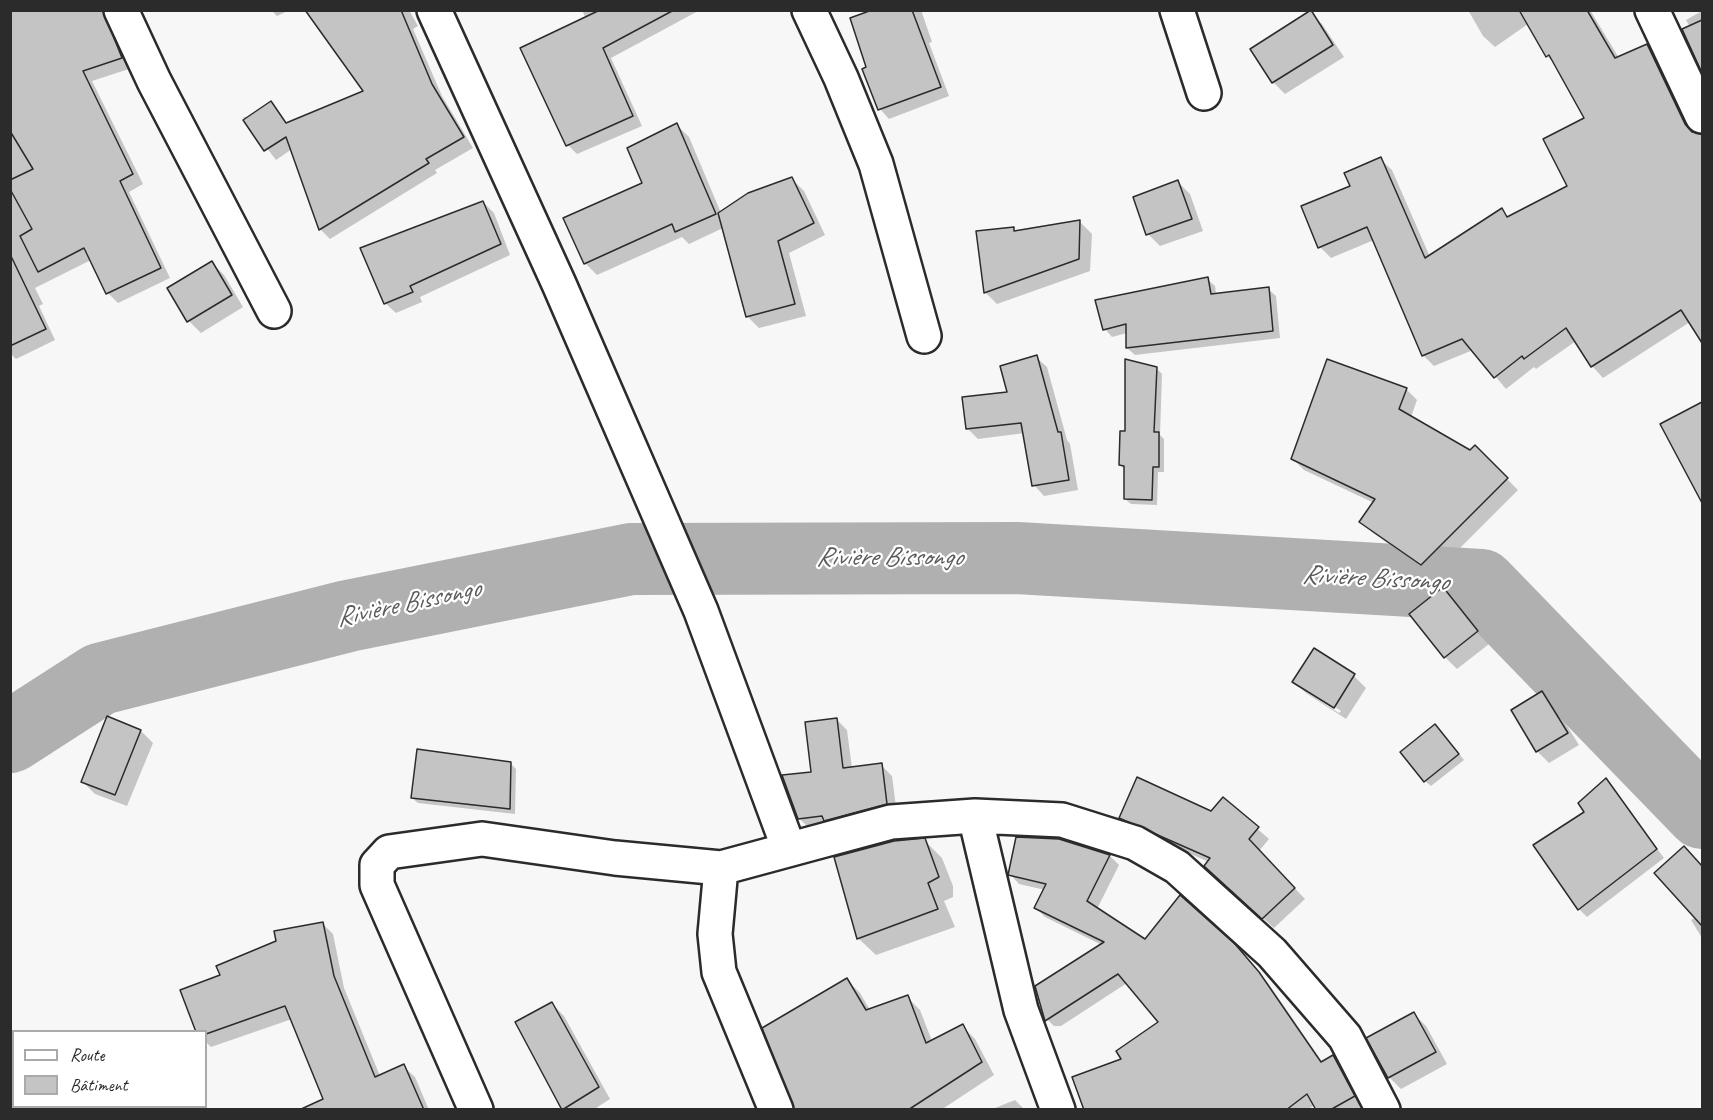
<!DOCTYPE html>
<meta charset="utf-8">
<style>
body{margin:0}
#map{position:relative;width:1713px;height:1120px;overflow:hidden;background:#f7f7f7;font-family:Caveat,sans-serif}
canvas{display:block}
.frame{position:absolute;inset:0;border:12px solid #2b2b2b;pointer-events:none}
.legend{position:absolute;left:12px;top:1030px;width:195px;height:78px;box-sizing:border-box;background:#fff;border:2px solid #aaa;margin:0;padding:8px 10px;list-style:none;font-size:18px;color:#2b2b2b}
.legend li{display:flex;align-items:center;gap:12px;height:30px}
.legend b{width:30px;border:2px solid #aaa}
</style>
<div id="map">
<canvas width="1713" height="1120"></canvas>
<div class="frame"></div>
<ul class="legend">
<li><b style="height:8px;background:#fff"></b>Route</li>
<li><b style="height:16px;background:#c4c4c4"></b>Bâtiment</li>
</ul>
</div>
<script>
const context = document.querySelector('canvas').getContext('2d');
context.lineJoin = 'round';
function paint(path, color) { context.fillStyle = color; context.fill(path, 'evenodd'); }
const poly = rows => new Path2D(rows.map(r => 'M' + r).join(''));
function strokePath(path, color, width, dash) { context.strokeStyle = color; context.lineWidth = width; context.lineCap = dash ? 'butt' : 'round'; context.setLineDash(dash || []); context.stroke(path); }
function drawText(font, color, halo, rows, align = 'center') {
  context.font = font + ' Caveat,sans-serif'; context.lineWidth = 4.5; context.setLineDash([]); context.textBaseline = 'middle'; context.strokeStyle = halo; context.fillStyle = color; for (const [text, x, y, turn = 0] of rows) {
    context.save(); context.translate(x, y); context.rotate((+turn || 0) * Math.PI / 180); context.textAlign = isNaN(turn) ? turn : align; if (halo) context.strokeText(text, 0, 0); context.fillText(text, 0, 0); context.restore();
  }
}
paint(poly([
 [10,10,116,10,132,68,92,81,143,184,129,192,170,278,118,303,108,293,91,260,35,288,43,304,39,306,55,340,16,359,10,353],
 [271,10,290,10,277,16],
 [309,10,409,10,418,26,413,29,442,96,473,148,435,170,437,173,330,239,320,229,292,149,276,160,243,117,250,117,270,103,288,124,365,91],
 [582,10,700,10,611,58,642,126,577,154,568,145,586,19],
 [872,10,921,10,932,42,929,43,949,96,889,119,880,109,867,68],
 [1468,10,1590,10,1619,58,1647,46,1658,57,1695,134,1702,136,1702,340,1690,322,1603,378,1592,366,1576,341,1536,369,1534,367,1506,389,1473,350,1434,366,1423,355,1374,240,1331,258,1320,247,1352,187,1380,159,1392,170,1430,257,1501,210,1509,217,1569,186,1586,119,1556,65,1547,56,1528,24,1495,47,1483,36],
 [1702,11,1702,70,1684,30,1690,27,1686,20],
 [1310,12,1322,24,1344,57,1285,94,1273,82],
 [677,125,689,137,721,213,792,179,804,191,825,235,789,253,806,316,759,328,747,316,723,228,689,244,682,237,597,275,585,263,644,184],
 [1178,182,1190,194,1203,231,1160,246,1148,234],
 [483,202,494,213,510,255,420,297,422,302,396,313,385,303],
 [1080,222,1092,234,1090,271,997,304,985,292,1013,228,1017,232],
 [212,263,224,275,243,307,201,333,189,321],
 [1207,279,1215,286,1216,294,1268,289,1276,296,1280,338,1135,355,1127,348,1127,333,1112,337,1105,329],
 [1036,357,1047,367,1067,440,1070,444,1078,490,1044,496,1034,485,1025,433,978,439,968,429,1009,393],
 [1156,368,1162,374,1160,435,1164,439,1164,472,1158,472,1157,505,1131,504,1125,499,1126,470,1120,465,1126,432],
 [1406,389,1417,400,1411,417,1470,452,1475,447,1518,490,1433,575,1373,533,1361,522,1374,503,1304,470,1293,459],
 [1698,406,1702,410,1702,500,1662,424],
 [1443,589,1489,644,1457,669,1445,657],
 [1354,676,1366,688,1346,719,1306,693,1294,681],
 [1306,688,1341,711,1339,713,1306,692],
 [1542,693,1554,705,1579,745,1549,763,1537,751],
 [108,718,141,731,153,743,127,806,95,794,83,782],
 [836,719,847,730,852,768,881,765,892,776,897,815,811,830,799,818,813,773],
 [1441,731,1464,760,1431,786,1425,781],
 [510,763,516,769,515,814,418,803,412,798],
 [1606,780,1664,858,1587,917,1579,909,1587,812],
 [1223,799,1269,839,1259,851,1305,899,1274,928,1217,877,1209,862,1131,828,1120,817,1212,813],
 [924,840,942,858,953,886,953,897,944,901,955,927,876,955,858,938],
 [1058,840,1110,856,1119,865,1097,909,1146,941,1244,956,1268,983,1323,1063,1333,1057,1342,1066,1363,1106,1356,1110,1318,1110,1315,1104,1308,1110,1085,1110,1160,1022,1127,983,1061,1026,1054,1026,1045,1017,1102,945,1045,917,1036,908,1045,890,1019,884,1010,874],
 [1686,857,1702,882,1702,938,1691,920,1696,917],
 [322,923,333,934,344,988,380,1076,403,1066,415,1077,429,1110,324,1110,325,1100,292,1019,211,1047,206,1042,206,1032,222,975],
 [847,980,860,993,870,1010,907,997,920,1010,932,1041,962,1026,975,1039,994,1075,941,1110,802,1110],
 [552,1004,564,1016,610,1099,593,1110,564,1109],
 [1414,1014,1426,1026,1447,1064,1401,1089,1389,1077],
 [10,1064,12,1066,13,1110,10,1110],
 [1015,1100,1025,1110,990,1110]
]), '#0003');
strokePath(poly([
 [10,737,100,679,348,616,631,559,1017,558,1481,585,1702,813]
]), '#b0b0b0', 72);
const building = poly([
 [10,10,103,10,122,58,83,71,133,174,120,181,161,268,106,294,84,248,38,272,20,236,32,229,10,189,10,180,33,169,10,131,10,10],
 [305,10,401,10,432,84,464,137,426,159,429,163,319,230,286,137,264,151,243,120,271,101,286,123,363,91,305,10],
 [600,10,674,10,603,48,633,116,566,146,520,48,600,10],
 [872,10,912,10,941,87,878,110,862,69,866,67,850,18,872,10],
 [1311,10,1333,45,1272,83,1250,49,1311,10],
 [1519,10,1587,10,1615,58,1647,44,1685,124,1692,132,1702,134,1702,343,1681,310,1591,367,1566,328,1524,359,1522,356,1494,378,1462,339,1422,356,1367,227,1318,248,1301,206,1350,186,1344,173,1381,157,1425,258,1502,208,1507,217,1567,186,1543,139,1584,118,1549,55,1546,57,1519,10],
 [1702,20,1702,73,1682,29,1702,20],
 [677,123,716,214,675,232,672,224,584,264,563,218,642,183,627,148,677,123],
 [792,177,814,223,778,241,795,304,746,317,718,213,748,193,792,177],
 [1178,180,1192,219,1146,235,1133,197,1178,180],
 [483,201,501,244,410,286,413,292,384,304,360,248,483,201],
 [1080,220,1079,259,984,293,976,231,1014,227,1014,231,1080,220],
 [10,254,46,329,10,346,10,254],
 [212,261,232,295,187,322,167,288,212,261],
 [1208,277,1211,294,1269,287,1273,331,1126,348,1126,324,1103,330,1095,300,1208,277],
 [1037,355,1058,432,1061,432,1069,480,1032,486,1021,423,966,429,962,397,1007,392,1000,366,1037,355],
 [1125,359,1157,367,1154,432,1159,432,1159,467,1153,467,1152,500,1124,499,1124,466,1119,465,1120,431,1125,431,1125,359],
 [1327,359,1407,388,1399,409,1470,450,1475,445,1508,478,1421,565,1359,522,1375,499,1291,459,1327,359],
 [1702,402,1702,503,1660,424,1702,402],
 [1443,587,1478,631,1444,658,1409,614,1443,587],
 [1314,648,1355,674,1334,708,1292,682,1314,648],
 [1542,691,1568,733,1536,752,1511,710,1542,691],
 [107,716,141,730,115,795,81,782,107,716],
 [837,718,843,768,882,763,887,804,824,821,822,816,798,819,782,775,811,772,805,722,837,718],
 [1435,724,1459,754,1424,782,1400,752,1435,724],
 [417,749,511,762,510,809,411,798,417,749],
 [1137,777,1211,811,1223,797,1259,827,1249,839,1295,888,1262,919,1204,866,1210,858,1119,818,1137,777],
 [1606,778,1657,849,1578,910,1533,845,1584,812,1578,803,1606,778],
 [1016,837,1059,839,1110,855,1087,901,1145,939,1180,895,1235,944,1259,972,1321,1062,1333,1055,1355,1096,1330,1110,1316,1110,1307,1094,1286,1110,1084,1110,1072,1077,1121,1059,1116,1051,1158,1022,1118,974,1045,1021,1035,986,1104,942,1034,908,1046,884,1008,875,1016,837],
 [925,838,939,877,928,883,938,909,857,939,834,857,894,841,925,838],
 [1684,846,1702,866,1702,926,1654,873,1684,846],
 [323,922,334,976,375,1077,404,1064,424,1110,299,1110,323,1099,285,1006,206,1034,206,1032,196,1032,180,990,220,975,216,966,276,941,274,931,323,922],
 [847,978,866,1010,908,995,926,1043,963,1024,982,1062,908,1110,794,1110,762,1028,847,978],
 [552,1002,599,1087,562,1110,515,1022,552,1002],
 [1414,1012,1436,1052,1388,1078,1366,1038,1414,1012]
]);
paint(building, '#c4c4c4');
strokePath(building, '#2b2b2b', 1.5);
const minor = poly([
 [121,10,154,81,274,311],
 [434,10,559,284,701,611,789,849],
 [809,10,841,78,876,164,924,336],
 [1177,10,1204,93],
 [1652,10,1702,116],
 [975,816,1021,1010,1058,1110],
 [721,868,715,934,719,972,776,1110],
 [476,1110,377,885,377,865,389,852,482,839,615,858,721,868,891,822,975,816,1062,820,1135,843,1177,867,1272,953,1345,1037,1383,1110]
]);
strokePath(minor, '#2b2b2b', 38);
strokePath(minor, '#fff', 33);
drawText('italic 27px', '#5a5a5a', '#fff', [
 ["Rivière Bissongo",889,558],
 ["Rivière Bissongo",1375,579,3],
 ["Rivière Bissongo",408,604,-12]
]);
</script>
